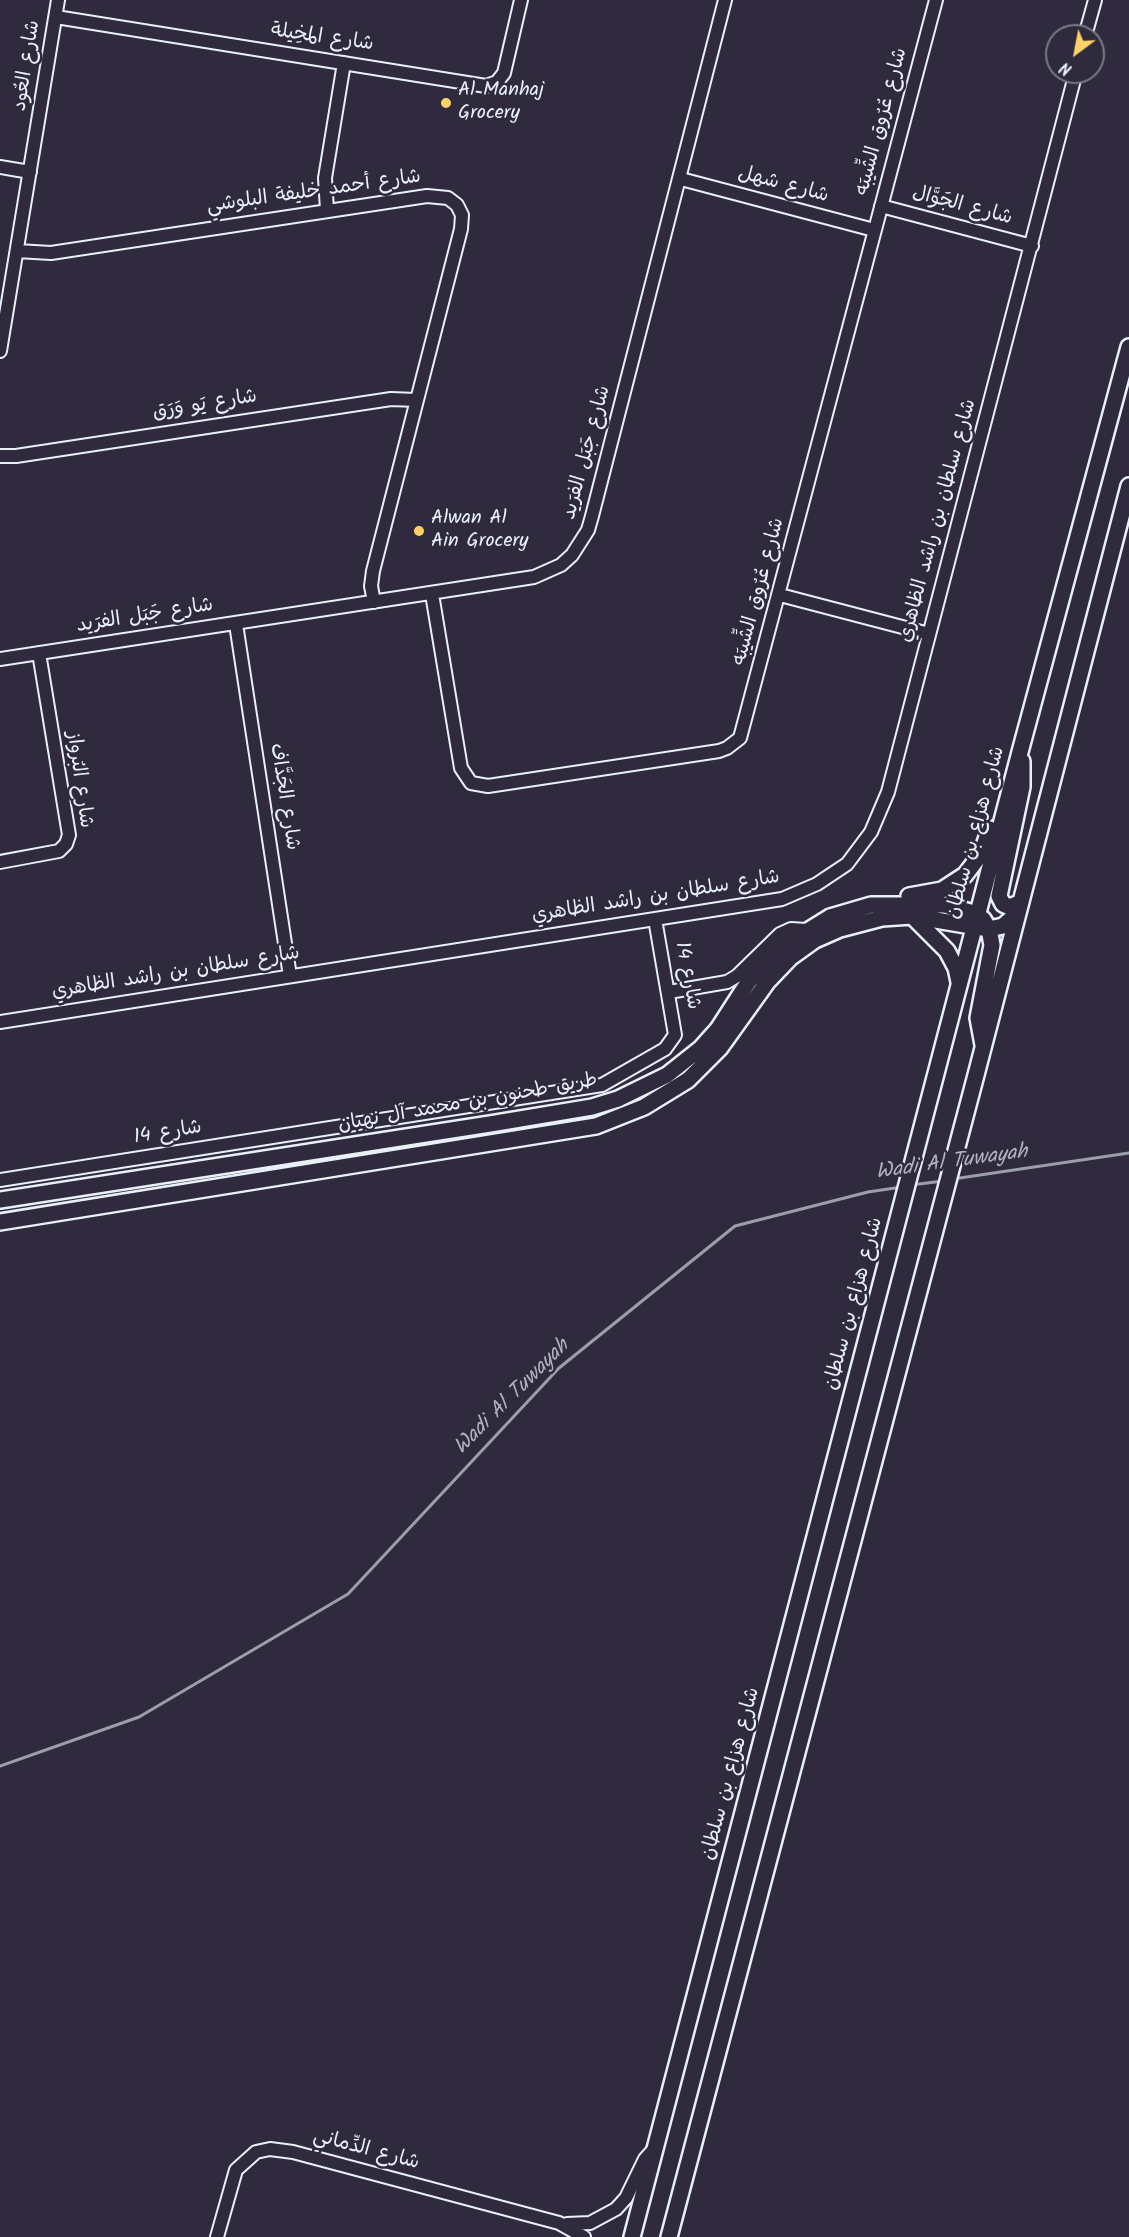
<!DOCTYPE html>
<meta charset="utf-8">
<style>
body{margin:0}
#map{position:relative;width:1129px;height:2237px;overflow:hidden;background:#2f2a3d;font-family:Kalam,sans-serif}
canvas{display:block}
.north{position:absolute;left:1045px;top:24px;width:60px;height:60px;box-sizing:border-box;background:#2f2a3d;border:2px solid #797a88;border-radius:50%;rotate:212deg;font-size:16px;font-weight:700;line-height:24px;text-align:center;color:#e8f1f8}
.north::after{content:'';display:block;margin:auto;width:21px;height:27px;background:#ffd166;clip-path:polygon(50% 0,100% 100%,50% 72%,0 100%)}
</style>
<div id="map">
<canvas width="1129" height="2237"></canvas>
<div class="north">N</div>
</div>
<script>
const context = document.querySelector('canvas').getContext('2d');
context.lineJoin = 'round';
const poly = rows => new Path2D(rows.map(r => 'M' + r).join(''));
function strokePath(path, color, width, dash) { context.strokeStyle = color; context.lineWidth = width; context.lineCap = dash ? 'butt' : 'round'; context.setLineDash(dash || []); context.stroke(path); }
function drawText(font, color, halo, rows, align = 'center') {
  context.font = font + ' Kalam,"Playpen Sans Arabic",sans-serif'; context.lineWidth = 5; context.setLineDash([]); context.textBaseline = 'middle'; context.strokeStyle = halo; context.fillStyle = color; for (const [text, x, y, turn = 0] of rows) {
    context.save(); context.translate(x, y); context.rotate((+turn || 0) * Math.PI / 180); context.textAlign = isNaN(turn) ? turn : align; if (halo) context.strokeText(text, 0, 0); context.fillText(text, 0, 0); context.restore();
  }
}
strokePath(poly([
 [953,1179,1129,1153],
 [911,1185,943,1181],
 [0,1766,139,1717,348,1594,559,1368,735,1226,868,1192,902,1187]
]), '#9c9fab', 3);
const minor = poly([
 [56,17,486,86,497,82,504,73,521,0],
 [1085,36,1095,0],
 [0,167,30,172],
 [681,179,874,230],
 [881,206,1032,246],
 [327,210,325,178,344,63],
 [17,251,51,253,427,196,448,198,457,205,462,215,461,229,373,571,371,586,374,602],
 [0,351,58,0],
 [0,456,16,456,391,399,416,400],
 [432,594,461,768,471,783,488,786,719,751,727,748,740,738,936,0],
 [780,595,929,634],
 [236,624,290,976],
 [0,659,534,577,561,565,572,555,588,530,592,516,725,0],
 [0,862,59,851,66,844,69,835,39,653],
 [669,992,727,982,737,976,780,934,791,929,806,930],
 [0,1022,782,899,817,884,847,864,871,832,888,792,1076,72],
 [0,1180,602,1085,665,1049,675,1035,655,919],
 [567,2224,590,2223,616,2209,626,2198,645,2159,655,2148],
 [217,2237,236,2170,256,2152,270,2149,293,2152,559,2223,584,2237]
]);
const major = poly([
 [909,896,942,890,965,875,981,854,990,829],
 [1021,902,1010,907,1003,904,999,896,1022,787,1022,761],
 [912,916,947,951,956,968,959,982],
 [0,1200,490,1124,592,1107,618,1099,667,1075,701,1048,718,1029,749,981,780,948,830,917,871,905,945,905,970,912,983,919,989,929,992,945,978,1018,983,1045],
 [0,1222,596,1126,644,1107,688,1080,720,1048,768,981,790,958,815,940,840,929,882,918,912,916,989,929,1003,926,1018,913],
 [632,2237,1020,752,1129,347],
 [669,2237,976,1075,1129,486]
]);
strokePath(minor, '#e8f1f8', 16);
strokePath(major, '#e8f1f8', 20);
strokePath(minor, '#2f2a3d', 12);
strokePath(major, '#2f2a3d', 15);
for (const [x, y, r, color] of [
 [446,103,6,"#ffd166"],
 [419,531,6,"#ffd166"]
]) { const dot = new Path2D(); dot.arc(x, y, r, 0, 2 * Math.PI); context.fillStyle = color; context.fill(dot); strokePath(dot, '#2f2a3d', 2); }
drawText('20px', '#e8f1f8', '#2f2a3d', [
 ["شارع المخِيلة",322,39,8],
 ["شارع العُود",28,66,-81],
 ["شارع عُرُوق الشِّيبَه",883,122,-75],
 ["شارع شهل",783,186,15],
 ["شارع أحمد خليفة البلوشي",314,193,-8],
 ["شارع الجَوَّال",962,207,15],
 ["شارع يَو وَرَق",205,406,-9],
 ["شارع جَبَل الفرَيد",588,453,-75],
 ["شارع سلطان بن راشد الظاهري",939,521,-75],
 ["شارع عُرُوق الشِّيبَه",760,592,-75],
 ["شارع جَبَل الفرَيد",145,617,-9],
 ["شارع البُرواز",78,780,82],
 ["شارع الجَدَّاف",283,797,81],
 ["شارع هزاع بن سلطان",977,833,-75],
 ["شارع سلطان بن راشد الظاهري",656,898,-9],
 ["شارع سلطان بن راشد الظاهري",176,974,-9],
 ["شارع 14",686,976,79],
 ["طريق طحنون بن محمد آل نهيان",468,1104,-10],
 ["شارع 14",168,1134,-9],
 ["شارع هزاع بن سلطان",855,1304,-75],
 ["شارع هزاع بن سلطان",732,1774,-75],
 ["شارع الدِّماني",366,2151,15]
]);
drawText('20px', '#e8f1f8', '#2f2a3d', [
 ["Al Manhaj",458,92],
 ["Grocery",458,115],
 ["Alwan Al",431,520],
 ["Ain Grocery",431,543]
], 'left');
drawText('italic 21px', '#afb4be', '#2f2a3d', [
 ["Wadi Al Tuwayah",952,1164,-8],
 ["Wadi Al Tuwayah",513,1398,-45]
]);
</script>
